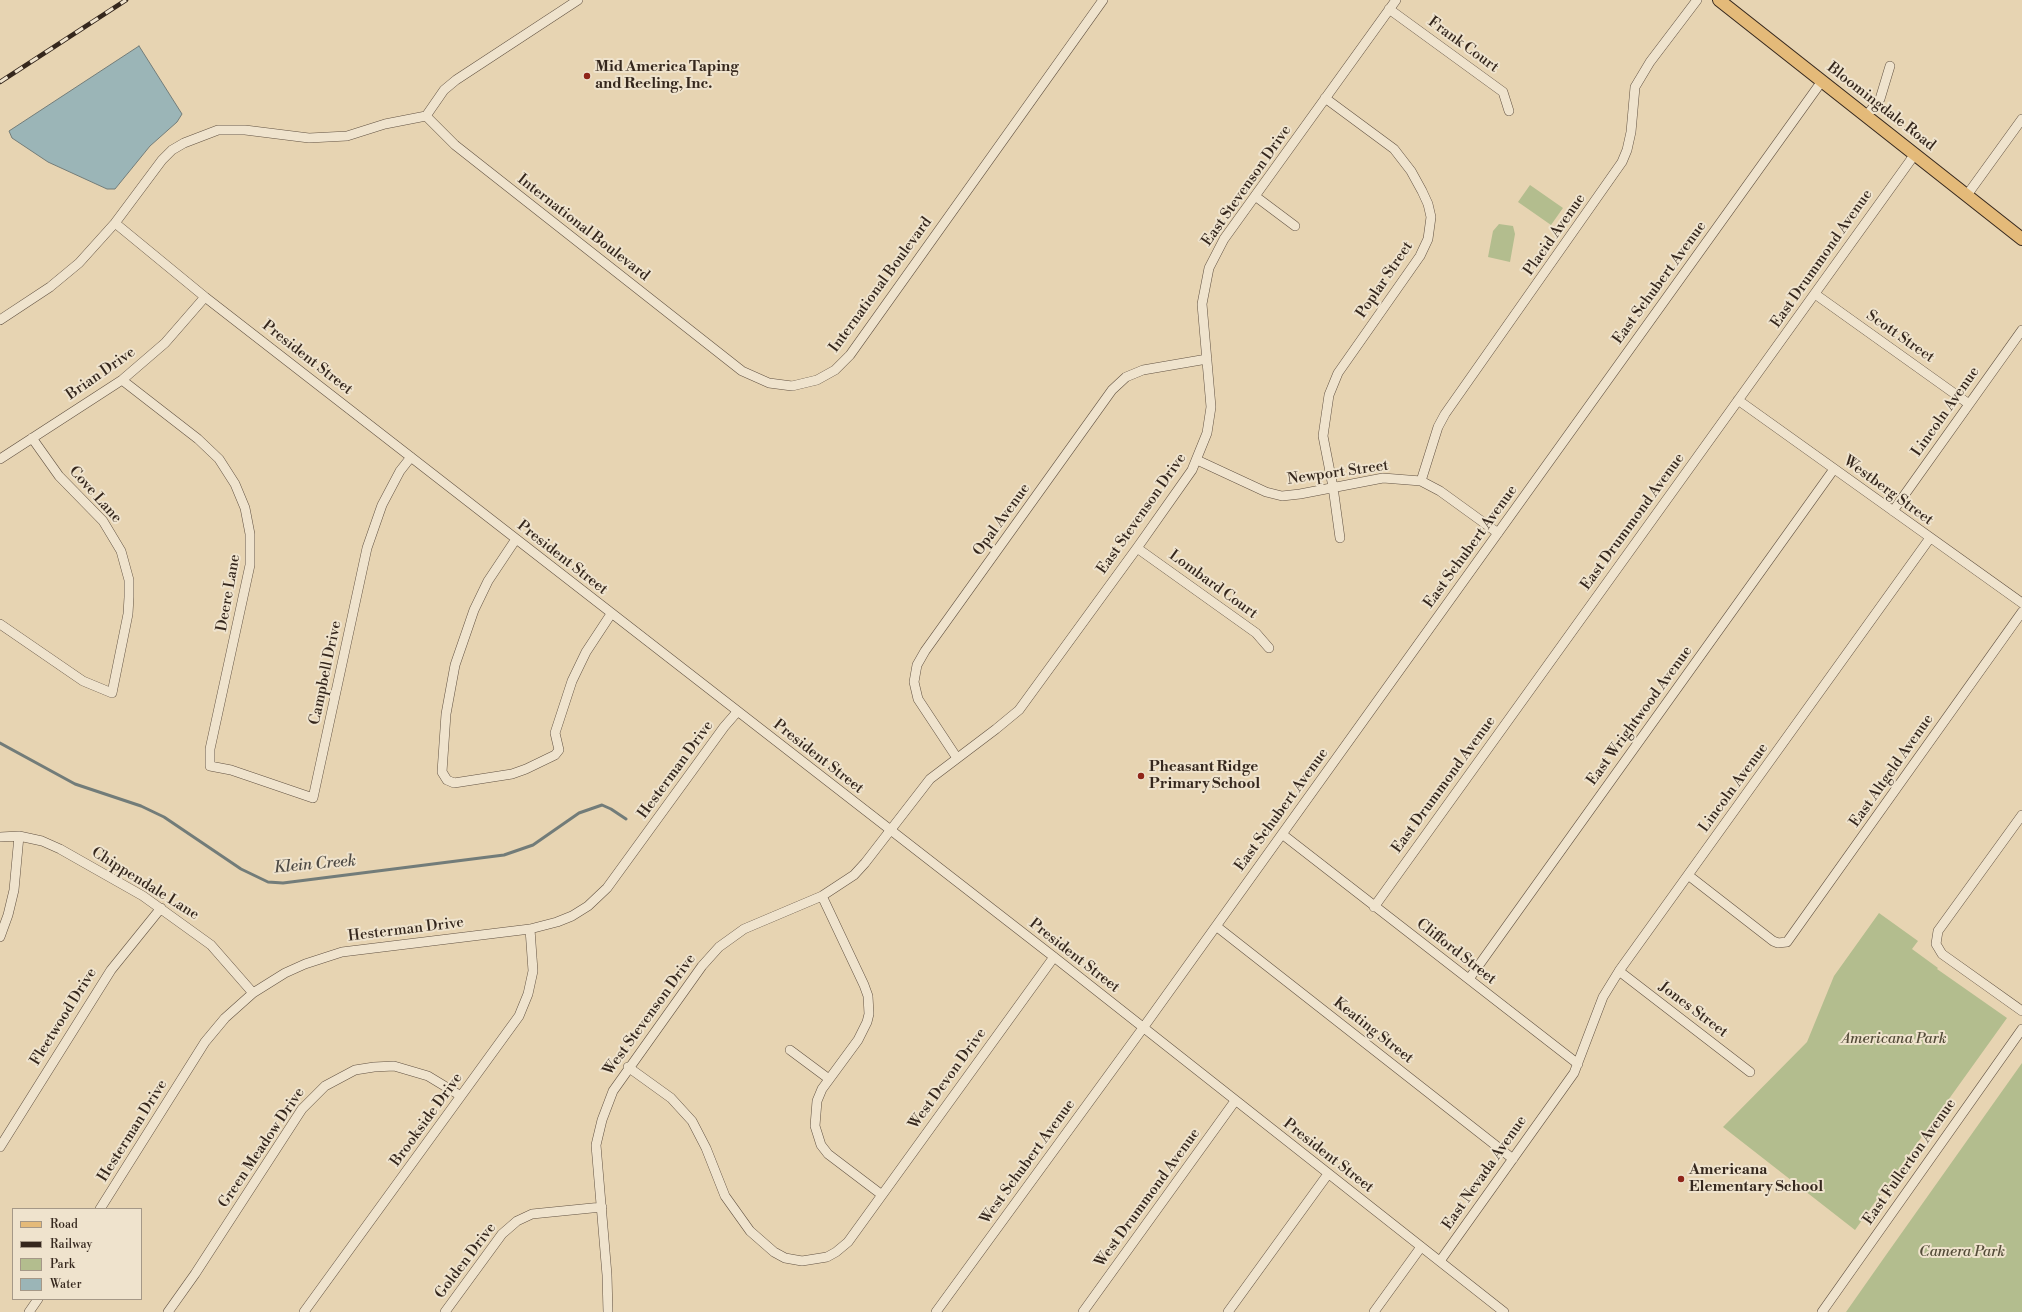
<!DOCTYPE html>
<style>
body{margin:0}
#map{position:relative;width:2022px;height:1312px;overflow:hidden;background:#e7d4b2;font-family:"Libre Bodoni",serif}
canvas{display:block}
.legend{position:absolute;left:12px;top:1208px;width:130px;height:92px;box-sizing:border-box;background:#efe3cd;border:1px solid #a59887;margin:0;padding:5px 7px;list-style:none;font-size:12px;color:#35271d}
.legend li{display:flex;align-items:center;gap:8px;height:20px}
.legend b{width:20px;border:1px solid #a59887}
</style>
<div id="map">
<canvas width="2022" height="1312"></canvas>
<ul class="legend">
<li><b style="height:5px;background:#e4ba79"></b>Road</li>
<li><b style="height:5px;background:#35271d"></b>Railway</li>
<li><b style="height:11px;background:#b3bd8e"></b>Park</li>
<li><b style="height:11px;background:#9bb5b7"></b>Water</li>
</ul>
</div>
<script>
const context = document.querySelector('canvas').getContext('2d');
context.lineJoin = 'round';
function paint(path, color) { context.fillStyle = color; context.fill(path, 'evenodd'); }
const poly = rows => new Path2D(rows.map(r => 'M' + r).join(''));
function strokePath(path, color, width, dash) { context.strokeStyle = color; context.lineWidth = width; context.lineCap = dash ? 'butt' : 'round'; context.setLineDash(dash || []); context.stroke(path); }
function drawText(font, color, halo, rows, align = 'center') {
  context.font = font + ' "Libre Bodoni",serif'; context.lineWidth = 4; context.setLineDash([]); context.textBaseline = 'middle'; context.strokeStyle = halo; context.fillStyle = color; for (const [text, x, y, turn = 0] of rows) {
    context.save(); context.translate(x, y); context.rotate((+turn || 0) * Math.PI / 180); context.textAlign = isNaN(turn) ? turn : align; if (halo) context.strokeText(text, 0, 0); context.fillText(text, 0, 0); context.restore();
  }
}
paint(poly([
 [1530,185,1563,208,1551,225,1518,202],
 [1499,224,1513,226,1515,234,1510,262,1488,257,1493,231],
 [1879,913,1918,941,1912,949,1938,968,1937,969,2007,1018,1855,1230,1723,1127,1807,1042,1834,976],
 [2022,1063,2022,1312,1846,1312,1886,1255]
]), '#b3bd8e');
const water = poly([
 [139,46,182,114,177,122,150,146,115,189,107,189,48,162,12,138,9,131,139,46]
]);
paint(water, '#9bb5b7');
strokePath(water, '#727c79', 1);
strokePath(poly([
 [0,743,75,784,141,806,164,817,241,869,268,882,283,883,504,855,533,845,579,813,602,805,611,809,626,819]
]), '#727c79', 3);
const minor = poly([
 [1389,9,1503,92,1509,111],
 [1325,98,1394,149,1411,171,1422,191,1428,204,1431,217,1428,239,1420,256,1338,373,1329,395,1323,436,1333,487,1340,538],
 [426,116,455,145,742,371,769,383,792,386,817,380,835,370,850,355,1103,0],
 [1866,116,1880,99,1890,66],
 [1967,195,2022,119],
 [1255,196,1295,226],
 [115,223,205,297,1054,957,1504,1312],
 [1815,294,1969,404],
 [0,320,50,287,79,263,115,223,162,160,172,150,184,143,218,130,245,130,309,138,347,136,385,124,426,116,444,90,456,80,578,0],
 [122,380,198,439,219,459,235,484,245,508,250,534,250,565,210,749,210,766,231,770,313,798,367,548,382,505,400,471,411,457],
 [1738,400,2022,603],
 [0,459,122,380,165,343,205,297],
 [1197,460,1266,492,1282,496,1300,494,1383,478,1421,481,1440,491,1498,533],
 [1421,481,1438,427,1445,414,1622,162,1627,150,1631,132,1635,87,1650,62,1697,0],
 [1893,511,2022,330],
 [516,539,488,581,474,610,455,665,446,714,442,772,447,780,454,783,512,774,526,769,555,755,559,750,555,733,572,681,586,652,611,614],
 [1137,548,1256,633,1269,648],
 [0,624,83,681,112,693,128,614,129,597,129,580,121,551,103,521,59,476,32,438],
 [957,758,918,699,914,682,917,665,925,651,1112,390,1126,377,1143,370,1207,359],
 [2022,815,1938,931,1936,944,1942,954,2022,1011],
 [1282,834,1578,1064],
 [0,837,19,836,42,841,60,849,143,896,211,945,253,993],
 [1688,875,1773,941,1778,943,1787,942,2022,612],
 [822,896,864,985,868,996,869,1014,867,1022,858,1040,822,1089,817,1101,815,1126,821,1145,828,1154,882,1195],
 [1374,907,1915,154],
 [1216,926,1513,1159],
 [0,937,8,915,14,890,19,836],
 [1619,971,1750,1072],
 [1469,979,1834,469],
 [790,1050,829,1079],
 [628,1067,671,1098,692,1121,706,1148,725,1196,750,1231,774,1252,785,1258,802,1261,827,1257,836,1252,848,1242,1054,957],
 [0,1147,111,970,161,908],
 [100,1209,205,1042,225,1018,253,993,285,973,305,964,342,952,530,929,557,922,572,916,588,906,607,888,724,727,737,712],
 [1440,1261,1574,1073,1603,997,1619,971,1930,538],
 [29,1312,38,1299],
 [168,1312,195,1274,302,1109,325,1086,355,1070,374,1067,394,1066,428,1076,461,1096],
 [304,1312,519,1016,528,994,533,971,530,929],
 [445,1312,502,1234,517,1221,532,1214,602,1207],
 [608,1312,607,1275,596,1145,602,1120,613,1091,702,966,719,947,744,929,822,896,854,875,865,863,930,779,996,729,1019,710,1137,548,1192,470,1207,433,1211,407,1202,304,1209,268,1224,239,1396,0],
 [936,1312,1143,1028,1822,81],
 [1083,1312,1235,1101],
 [1228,1312,1328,1174],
 [1374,1312,1421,1247],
 [1822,1312,2022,1029]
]);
const major = poly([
 [1719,0,2022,239]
]);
strokePath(minor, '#625242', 10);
strokePath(major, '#35271d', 14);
strokePath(minor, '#efe3cd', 9);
strokePath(major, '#e4ba79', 12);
const rail = poly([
 [0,82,126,0]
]);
strokePath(rail, '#35271d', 4.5);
strokePath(rail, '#efe3cd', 3, [9]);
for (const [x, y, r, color] of [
 [587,76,4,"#8f2418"],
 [1141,776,4,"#8f2418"],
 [1681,1179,4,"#8f2418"]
]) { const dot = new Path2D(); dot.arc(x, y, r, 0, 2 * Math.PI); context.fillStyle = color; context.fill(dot); strokePath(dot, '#efe3cd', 1.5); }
drawText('15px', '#35271d', '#efe3cd', [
 ["Frank Court",1463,45,36],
 ["Bloomingdale Road",1881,107,38],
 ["East Stevenson Drive",1247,186,-55],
 ["International Boulevard",583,228,38],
 ["Placid Avenue",1555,235,-55],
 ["East Drummond Avenue",1822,259,-55],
 ["Poplar Street",1385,280,-56],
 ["East Schubert Avenue",1660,283,-54],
 ["International Boulevard",881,285,-54],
 ["Scott Street",1900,337,35],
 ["President Street",307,358,38],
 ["Brian Drive",101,374,-35],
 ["Lincoln Avenue",1946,412,-55],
 ["Newport Street",1338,473,-8],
 ["Westberg Street",1888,491,36],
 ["Cove Lane",95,495,48],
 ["East Stevenson Drive",1142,514,-55],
 ["Opal Avenue",1002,520,-54],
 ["East Drummond Avenue",1633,522,-54],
 ["East Schubert Avenue",1471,547,-54],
 ["President Street",562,558,38],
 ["Lombard Court",1213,585,36],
 ["Deere Lane",229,593,-80],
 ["Campbell Drive",326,673,-78],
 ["East Wrightwood Avenue",1640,716,-54],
 ["President Street",818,757,38],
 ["Hesterman Drive",676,770,-54],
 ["East Altgeld Avenue",1892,771,-55],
 ["East Drummond Avenue",1444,785,-54],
 ["Lincoln Avenue",1734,788,-54],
 ["East Schubert Avenue",1282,810,-54],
 ["Chippendale Lane",145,884,32],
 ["Hesterman Drive",406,930,-7],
 ["Clifford Street",1456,952,38],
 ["President Street",1074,956,38],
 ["Jones Street",1693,1010,37],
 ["West Stevenson Drive",650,1015,-54],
 ["Fleetwood Drive",64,1017,-58],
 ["Keating Street",1373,1031,38],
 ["West Devon Drive",948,1079,-54],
 ["Brookside Drive",427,1120,-54],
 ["Hesterman Drive",133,1131,-58],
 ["Green Meadow Drive",262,1148,-56],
 ["President Street",1328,1156,38],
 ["West Schubert Avenue",1028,1162,-54],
 ["East Fullerton Avenue",1910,1162,-55],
 ["East Nevada Avenue",1485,1173,-55],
 ["West Drummond Avenue",1148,1198,-54],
 ["Golden Drive",466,1261,-53]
]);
drawText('bold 15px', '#35271d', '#efe3cd', [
 ["Mid America Taping",595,67],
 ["and Reeling, Inc.",595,84],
 ["Pheasant Ridge",1149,767],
 ["Primary School",1149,784],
 ["Americana",1689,1170],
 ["Elementary School",1689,1187]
], 'left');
drawText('italic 15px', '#544c39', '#efe3cd', [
 ["Americana Park",1894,1039],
 ["Camera Park",1962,1252]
]);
drawText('italic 16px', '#4e4a44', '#efe3cd', [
 ["Klein Creek",315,865,-5]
]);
</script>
